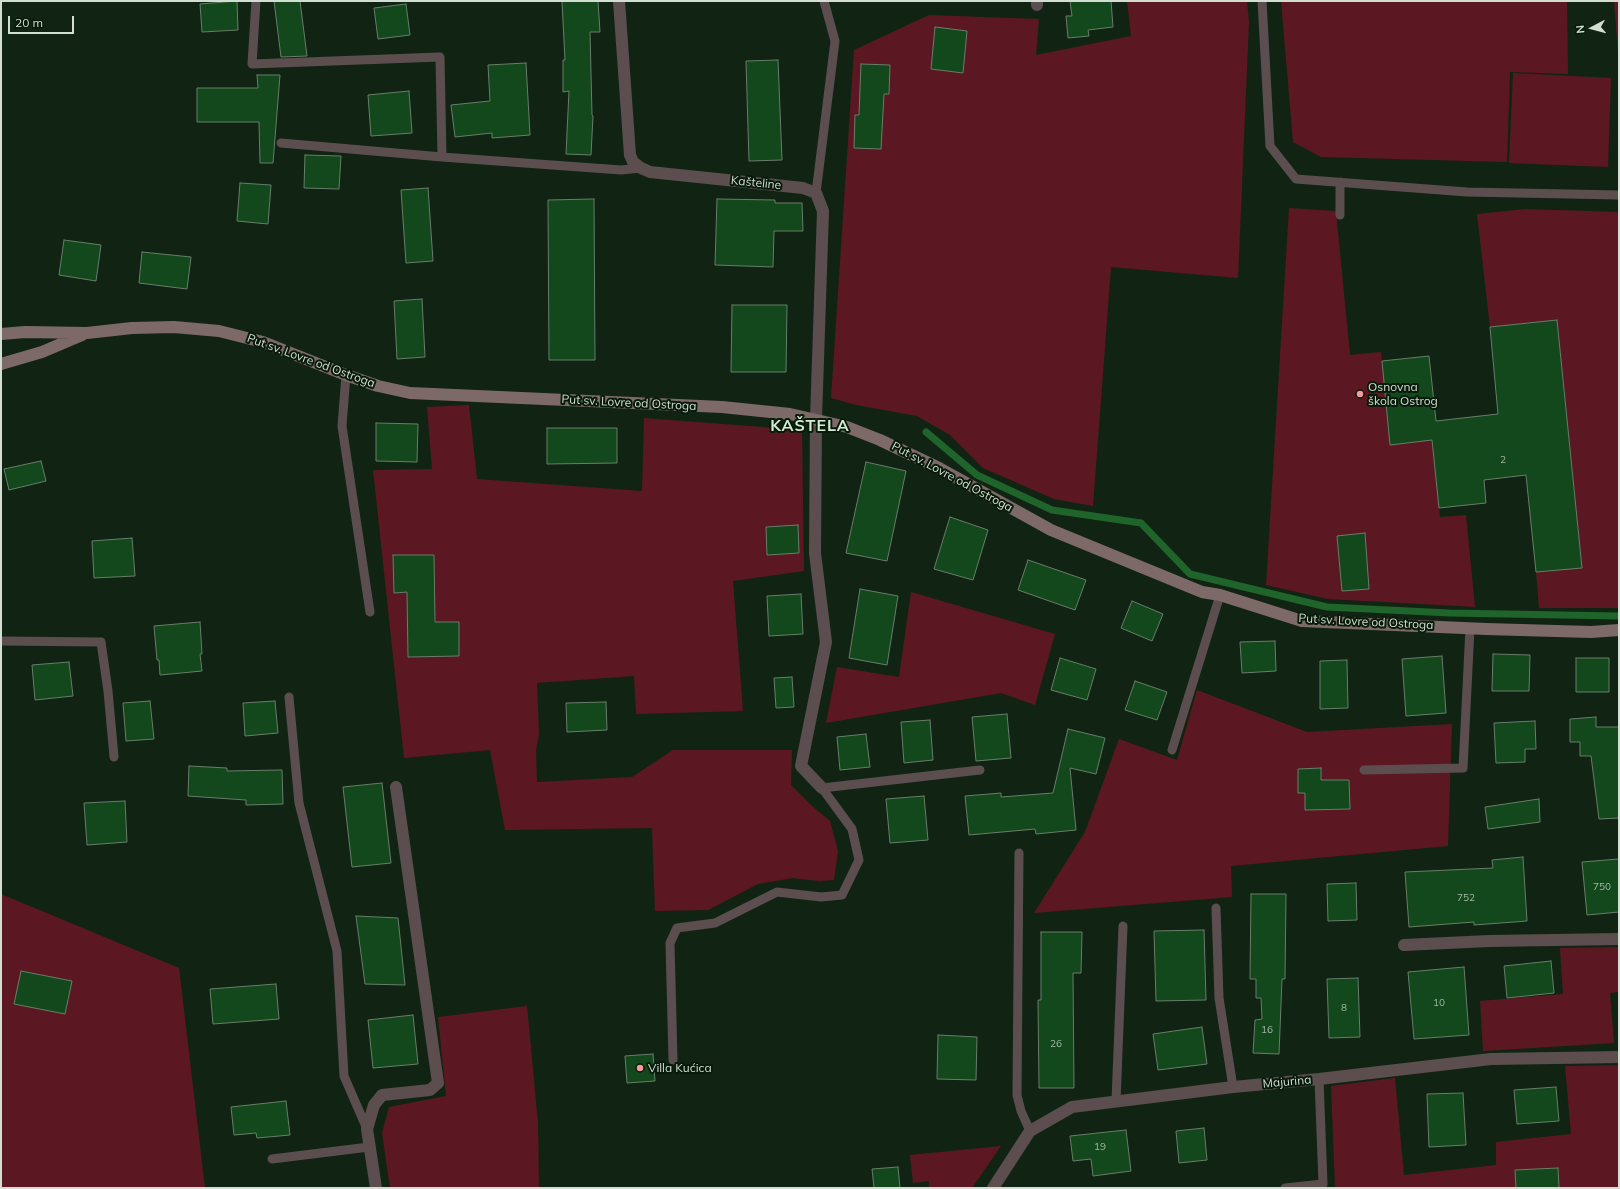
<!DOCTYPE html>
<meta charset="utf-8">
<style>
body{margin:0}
#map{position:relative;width:1620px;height:1189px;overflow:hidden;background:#112413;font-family:Mulish,sans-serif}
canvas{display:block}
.frame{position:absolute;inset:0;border:2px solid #d2ded2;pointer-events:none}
.north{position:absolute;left:1572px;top:8px;width:40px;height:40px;-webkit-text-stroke:3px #081a0a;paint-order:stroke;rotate:264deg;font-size:11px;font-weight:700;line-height:16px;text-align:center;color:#d2ded2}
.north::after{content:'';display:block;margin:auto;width:14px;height:18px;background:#d2ded2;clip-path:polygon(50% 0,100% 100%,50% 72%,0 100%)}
.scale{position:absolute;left:8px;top:16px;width:66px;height:18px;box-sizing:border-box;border:2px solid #d2ded2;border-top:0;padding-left:5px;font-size:12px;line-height:14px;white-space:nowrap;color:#d2ded2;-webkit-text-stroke:3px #081a0a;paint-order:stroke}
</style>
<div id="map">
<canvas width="1620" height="1189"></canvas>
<div class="frame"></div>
<div class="north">N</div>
<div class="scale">20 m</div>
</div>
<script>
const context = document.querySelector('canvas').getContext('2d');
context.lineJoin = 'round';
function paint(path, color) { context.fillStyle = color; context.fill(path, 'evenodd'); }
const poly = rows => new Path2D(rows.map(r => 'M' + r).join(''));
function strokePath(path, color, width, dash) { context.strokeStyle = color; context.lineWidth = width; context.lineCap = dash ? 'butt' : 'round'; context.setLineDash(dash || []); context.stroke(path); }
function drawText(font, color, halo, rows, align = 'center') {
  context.font = font + ' Mulish,sans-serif'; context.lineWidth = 4; context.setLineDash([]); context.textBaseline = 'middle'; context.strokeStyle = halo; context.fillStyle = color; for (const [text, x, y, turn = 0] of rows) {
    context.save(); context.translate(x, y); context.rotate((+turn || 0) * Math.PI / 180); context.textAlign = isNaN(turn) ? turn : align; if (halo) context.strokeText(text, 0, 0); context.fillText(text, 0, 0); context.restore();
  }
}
paint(poly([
 [1127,1,1247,1,1249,22,1238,278,1111,267,1093,506,1054,499,983,468,950,435,917,416,856,405,831,398,854,50,929,15,1039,19,1036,55,1131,36],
 [1281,1,1567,1,1568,74,1510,72,1507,162,1321,157,1293,142],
 [1614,1,1619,1,1619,68],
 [1513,73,1611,78,1608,167,1509,163],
 [1289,208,1336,211,1350,355,1381,352,1390,444,1432,440,1440,517,1466,515,1475,607,1328,599,1266,585],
 [1526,209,1619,212,1619,608,1539,608,1536,572,1582,567,1557,320,1490,327,1477,214],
 [469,405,477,479,642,491,644,418,802,430,804,571,733,581,743,711,636,714,634,676,537,683,539,734,536,751,537,782,632,777,673,750,792,750,791,785,812,806,830,821,838,851,834,880,819,881,793,878,758,884,708,910,655,911,652,828,505,830,490,750,404,758,373,470,432,469,427,407],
 [911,592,1055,634,1035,705,1001,693,826,723,837,667,899,677],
 [1197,690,1307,732,1452,724,1448,846,1231,866,1232,897,1034,913,1085,832,1119,739,1177,760],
 [1,894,179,968,205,1188,1,1188],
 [1619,947,1619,992,1610,993,1614,1043,1483,1051,1480,1001,1563,994,1560,948],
 [527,1006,538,1123,539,1188,390,1188,382,1133,389,1107,446,1096,438,1017],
 [1619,1065,1619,1188,1335,1188,1331,1086,1395,1078,1404,1175,1496,1165,1496,1142,1571,1134,1565,1066],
 [1001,1146,972,1188,929,1188,929,1181,913,1183,910,1155]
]), '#5c1822');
strokePath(poly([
 [926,432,977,475,1052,510,1141,523,1190,574,1327,607,1449,613,1619,616]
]), '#1f642a', 7);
const building = poly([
 [237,1,238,30,202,32,200,4,237,1],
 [274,1,300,1,307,56,281,57,274,1],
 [562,1,598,1,600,32,590,32,592,115,593,116,591,155,566,154,569,91,563,92,563,60,565,60,562,1],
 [1070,1,1111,1,1113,27,1088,30,1089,36,1068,38,1066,16,1072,16,1070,1],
 [406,4,410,35,378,39,374,8,406,4],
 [935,27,967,31,963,73,931,69,935,27],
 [778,60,782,160,749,161,746,61,778,60],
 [526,63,530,135,492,138,492,133,455,137,451,105,490,101,488,65,526,63],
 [861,64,890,65,889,94,884,94,881,149,854,148,855,115,859,115,861,64],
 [257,75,280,75,273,163,260,163,259,122,197,122,197,88,258,88,257,75],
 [409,91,412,133,371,136,368,95,409,91],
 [305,155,341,156,339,189,304,188,305,155],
 [240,183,271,185,268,224,237,221,240,183],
 [428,188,433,261,406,263,401,190,428,188],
 [594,199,595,360,549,360,548,200,594,199],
 [717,199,775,200,775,203,802,203,803,231,774,231,773,267,715,265,717,199],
 [64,240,101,245,96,281,59,275,64,240],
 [142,252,191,257,187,289,139,283,142,252],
 [422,299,425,357,397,359,394,301,422,299],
 [732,305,787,305,786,372,731,372,732,305],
 [1557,320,1582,568,1536,572,1526,475,1484,480,1486,503,1439,508,1432,440,1390,445,1382,361,1429,356,1436,421,1498,414,1490,327,1557,320],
 [376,423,418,424,417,462,376,461,376,423],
 [547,428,617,428,617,463,547,464,547,428],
 [41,461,46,481,9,490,4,469,41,461],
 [866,462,906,471,887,561,846,553,866,462],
 [950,517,988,530,973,580,934,569,950,517],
 [798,525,799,553,767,555,766,527,798,525],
 [1365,533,1369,589,1342,591,1337,536,1365,533],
 [132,538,135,576,94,578,92,541,132,538],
 [393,555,434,555,435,622,459,622,459,656,408,657,407,592,394,593,393,555],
 [1028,560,1086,580,1075,610,1018,590,1028,560],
 [860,589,898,596,887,665,849,658,860,589],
 [801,594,803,634,769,636,767,596,801,594],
 [1132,601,1163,614,1152,641,1121,628,1132,601],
 [200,622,202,654,200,654,202,671,160,675,159,660,157,660,154,626,200,622],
 [1275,641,1276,671,1242,673,1240,642,1275,641],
 [1493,654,1530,655,1529,691,1492,691,1493,654],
 [1442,656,1446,713,1406,716,1402,659,1442,656],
 [1060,658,1096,669,1087,700,1051,690,1060,658],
 [1576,658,1609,658,1609,692,1576,692,1576,658],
 [1347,660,1348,708,1320,709,1320,661,1347,660],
 [69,662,73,696,35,700,32,665,69,662],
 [792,677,794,707,776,708,774,678,792,677],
 [1135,681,1167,692,1157,720,1125,710,1135,681],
 [150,701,154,739,126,741,123,703,150,701],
 [275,701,278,733,245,736,243,703,275,701],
 [606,702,607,730,567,732,566,703,606,702],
 [1007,714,1011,758,976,761,972,717,1007,714],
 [1596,717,1596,727,1619,727,1619,818,1599,819,1591,756,1580,756,1580,742,1570,742,1570,719,1596,717],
 [930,720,933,760,904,763,901,722,930,720],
 [1535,721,1536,749,1525,749,1525,762,1496,763,1494,723,1535,721],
 [1068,729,1105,738,1096,774,1070,768,1076,830,1036,834,1035,829,969,835,965,796,1001,793,1001,797,1053,793,1068,729],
 [866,734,870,767,840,770,837,737,866,734],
 [189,766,227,768,227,771,282,770,283,804,246,805,246,800,188,796,189,766],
 [1321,768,1321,780,1349,780,1350,809,1305,810,1305,793,1298,793,1298,769,1321,768],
 [382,783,391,863,352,867,343,787,382,783],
 [924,796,928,840,890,843,886,799,924,796],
 [1539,799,1540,822,1488,829,1485,807,1539,799],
 [125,801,127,842,87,845,84,803,125,801],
 [1523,857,1527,921,1474,925,1474,922,1409,927,1405,872,1493,868,1492,860,1523,857],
 [1619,859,1619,912,1587,915,1582,862,1619,859],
 [1356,883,1357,920,1328,921,1327,884,1356,883],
 [1251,894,1286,894,1285,979,1282,979,1279,1054,1253,1053,1255,1020,1262,1019,1261,998,1256,998,1256,979,1250,979,1251,894],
 [356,916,398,918,405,985,365,984,356,916],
 [1204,930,1206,1000,1156,1001,1154,931,1204,930],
 [1041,932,1082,932,1081,973,1073,973,1074,1088,1039,1088,1038,1000,1041,1000,1041,932],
 [1551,961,1554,993,1507,998,1504,966,1551,961],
 [1464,967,1469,1035,1414,1039,1408,972,1464,967],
 [21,971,72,981,65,1014,14,1004,21,971],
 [1358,978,1360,1037,1329,1038,1327,979,1358,978],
 [276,984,279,1019,213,1024,210,989,276,984],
 [413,1015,418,1064,373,1068,368,1020,413,1015],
 [1202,1027,1207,1064,1158,1070,1153,1034,1202,1027],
 [938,1035,977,1037,976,1080,937,1079,938,1035],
 [653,1054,655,1081,627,1083,625,1056,653,1054],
 [1556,1087,1559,1121,1517,1124,1514,1090,1556,1087],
 [1463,1093,1466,1145,1429,1147,1427,1094,1463,1093],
 [286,1101,290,1135,257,1138,256,1133,234,1135,231,1107,286,1101],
 [1204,1128,1207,1160,1179,1163,1176,1131,1204,1128],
 [1126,1130,1131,1171,1093,1176,1091,1159,1073,1161,1070,1136,1126,1130],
 [898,1167,900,1188,874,1188,872,1169,898,1167],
 [1558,1168,1559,1188,1516,1188,1515,1170,1558,1168]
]);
paint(building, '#13471c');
strokePath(building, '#687e69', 1);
strokePath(poly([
 [256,1,252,64,440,57,442,157,621,170,641,168],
 [1262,1,1270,146,1296,179,1467,192,1619,195],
 [281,143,442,157],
 [1340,182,1340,215],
 [816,193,835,41,824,1],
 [346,375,342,426,370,612],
 [1,641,101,642,108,691,114,757],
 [289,697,299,803,337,951,344,1076,367,1129],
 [1172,750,1220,595],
 [1364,770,1463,768,1470,628],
 [822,788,980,770],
 [1019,853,1017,1095,1021,1111,1030,1131],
 [1216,908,1219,998,1233,1087],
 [673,1060,670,943,677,928,715,923,777,892,821,897,842,895,859,860,852,829,822,788],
 [1116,1101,1123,926],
 [272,1159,369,1147],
 [1285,1188,1323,1184,1319,1079]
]), '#5c4e4f', 9);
strokePath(poly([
 [619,1,630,155,633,162,641,168,650,172,803,188,816,193,823,211,816,419,815,553,826,642,801,766,822,788],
 [1037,5,1037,1],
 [1404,945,1489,941,1619,939],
 [376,1188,367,1129,374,1105,382,1095,430,1090,438,1083,396,787],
 [993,1188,1030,1131,1072,1107,1233,1087,1319,1079,1491,1059,1619,1057]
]), '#5c4e4f', 12);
strokePath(poly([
 [1,334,25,332,87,333,132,328,174,327,219,331,263,342,346,375,378,386,410,393,722,407,790,414,847,427,880,440,939,468,1051,530,1202,592,1220,595,1302,621,1486,629,1591,632,1619,630],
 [1,364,42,352,82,335]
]), '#7e6969', 12);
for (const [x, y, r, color] of [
 [1360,394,4,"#f49b9f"],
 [640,1068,4,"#f49b9f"]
]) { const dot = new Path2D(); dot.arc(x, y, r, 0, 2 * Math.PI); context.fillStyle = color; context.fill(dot); strokePath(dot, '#081a0a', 1.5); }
drawText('10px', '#a2b8a4', null, [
 ["2",1503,460],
 ["750",1602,887],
 ["752",1466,898],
 ["10",1439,1003],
 ["8",1344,1008],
 ["16",1267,1030],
 ["26",1056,1044],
 ["19",1100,1147]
]);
drawText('12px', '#d2ded2', '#081a0a', [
 ["Kašteline",756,183,6],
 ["Put sv. Lovre od Ostroga",311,361,20],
 ["Put sv. Lovre od Ostroga",629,403,3],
 ["Put sv. Lovre od Ostroga",952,477,28],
 ["Put sv. Lovre od Ostroga",1366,622,3],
 ["Majurina",1287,1082,-5]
]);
drawText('12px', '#d2ded2', '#081a0a', [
 ["Osnovna",1368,387],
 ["škola Ostrog",1368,401],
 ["Villa Kućica",648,1068]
], 'left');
context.letterSpacing = '1px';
drawText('bold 16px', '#d4ecd5', '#081a0a', [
 ["KAŠTELA",810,426]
]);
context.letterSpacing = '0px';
</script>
